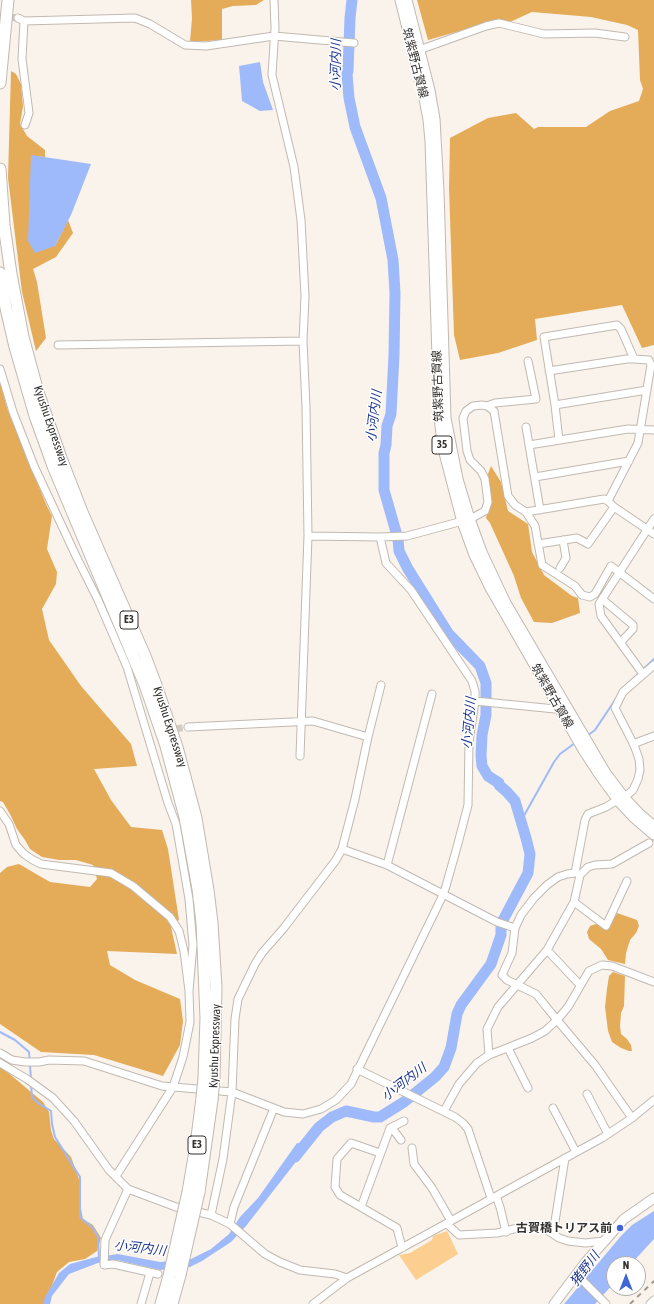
<!DOCTYPE html>
<meta charset="utf-8">
<style>
body{margin:0}
#map{position:relative;width:654px;height:1304px;overflow:hidden;background:#faf3eb;font-family:"Asap Condensed",sans-serif}
canvas{display:block}
.north{position:absolute;left:606px;top:1256px;width:40px;height:40px;box-sizing:border-box;background:#fff;border:1px solid #adacab;border-radius:50%;rotate:0deg;font-size:11px;font-weight:700;line-height:16px;text-align:center;color:#33302d}
.north::after{content:'';display:block;margin:auto;width:14px;height:18px;background:#4065d7;clip-path:polygon(50% 0,100% 100%,50% 72%,0 100%)}
</style>
<div id="map">
<canvas width="654" height="1304"></canvas>
<div class="north">N</div>
</div>
<script>
const context = document.querySelector('canvas').getContext('2d');
context.lineJoin = 'round';
function paint(path, color) { context.fillStyle = color; context.fill(path, 'evenodd'); }
const poly = rows => new Path2D(rows.map(r => 'M' + r).join(''));
function strokePath(path, color, width, dash) { context.strokeStyle = color; context.lineWidth = width; context.lineCap = dash ? 'butt' : 'round'; context.setLineDash(dash || []); context.stroke(path); }
function drawText(font, color, halo, rows, align = 'center') {
  context.font = font + ' "Asap Condensed","Noto Sans JP",sans-serif'; context.lineWidth = 3; context.setLineDash([]); context.textBaseline = 'middle'; context.strokeStyle = halo; context.fillStyle = color; for (const [text, x, y, turn = 0] of rows) {
    context.save(); context.translate(x, y); context.rotate((+turn || 0) * Math.PI / 180); context.textAlign = isNaN(turn) ? turn : align; if (halo) context.strokeText(text, 0, 0); context.fillText(text, 0, 0); context.restore();
  }
}
paint(poly([
 [447,1231,458,1254,416,1280,399,1255,410,1253,432,1240,433,1236]
]), '#fcce8f');
paint(poly([
 [191,0,264,0,256,5,233,6,222,9,222,40,190,42,192,18],
 [417,0,654,0,654,345,642,348,622,305,535,319,537,340,498,353,460,360,454,335,449,188,450,138,488,118,516,113,534,129,538,127,586,127,610,111,639,101,643,89,640,80,638,30,627,25,591,17,532,12,510,22,491,22,428,40],
 [11,71,16,74,21,84,23,106,20,124,27,136,45,150,45,157,31,156,55,246,68,220,73,233,56,257,33,269,37,282,46,338,36,351,22,292,8,178],
 [0,382,7,408,46,504,52,516,47,549,57,572,56,584,42,609,49,640,81,686,131,744,137,766,94,769,111,800,131,827,162,830,168,849,179,920,171,927,177,954,107,951,110,965,135,980,180,999,183,1021,180,1045,163,1076,94,1055,41,1052,0,1024,0,873,7,867,19,864,50,882,90,887,97,879,93,865,76,860,59,860,42,857,30,849,25,840,17,829,11,816,3,802,0,801],
 [491,466,501,482,508,511,528,524,532,552,544,575,572,596,578,598,580,613,552,623,534,622,521,598,514,576,490,523,486,518,490,503,488,474],
 [617,913,637,920,639,926,636,933,630,940,626,953,625,964,608,960,601,949,589,939,587,932,590,926,596,924,608,929],
 [613,972,625,976,624,1006,621,1013,620,1026,621,1034,627,1039,631,1045,632,1051,629,1051,621,1048,612,1042,608,1031,605,1007,607,989,609,976],
 [0,1066,43,1102,49,1112,51,1130,54,1139,71,1157,79,1179,79,1199,83,1219,93,1225,101,1238,97,1251,85,1259,69,1262,57,1272,45,1304,0,1304]
]), '#e4ab59');
paint(poly([
 [260,62,263,82,273,110,260,111,242,101,239,66],
 [31,155,91,164,71,215,55,246,35,253,28,241],
 [297,1143,309,1145,246,1226,231,1242,202,1261,190,1267,160,1270,117,1260,98,1263,69,1274,52,1296,50,1304,43,1304,45,1297,59,1273,70,1264,96,1257,118,1254,160,1262,191,1259,211,1249,229,1234,240,1217,258,1198],
 [654,1211,654,1239,631,1264,614,1264,614,1283,595,1304,564,1304,621,1236,632,1225]
]), '#9fbafa');
strokePath(poly([
 [621,690,654,659],
 [587,736,595,730,617,697],
 [521,821,554,762,560,754,575,743],
 [0,1032,15,1040,29,1052,31,1079],
 [31,1084,32,1097,38,1103,51,1111,52,1124,55,1137,80,1177,80,1217,93,1228,98,1237,99,1259]
]), '#9fbafa', 2);
strokePath(poly([
 [295,1157,319,1127,332,1117,346,1111,374,1117,380,1117,404,1102,435,1077,444,1067,451,1048,457,1014,461,1005,491,964,501,935,501,924,528,873,530,854,526,838,515,801,507,792,499,785,499,783,488,776,482,766,481,756,482,735,486,715,486,683,480,666,448,633,408,569,399,551,398,539,384,490,384,453,386,445,387,426,391,414,394,355,395,293,393,260,381,198,355,127,349,98,347,74,348,71,350,18,352,0]
]), '#9fbafa', 11);
strokePath(poly([
 [0,16,18,18],
 [155,732,188,727]
]), '#d2ccc5', 7, [7, 3.5]);
const minor = poly([
 [274,0,275,28,272,75,294,167,301,220,305,296,303,341,306,407,308,536,300,756],
 [18,18,24,21,135,18,150,24,185,45,206,46,274,36,354,43],
 [24,21,22,59,29,113,25,125],
 [419,50,486,26,499,23,544,34,595,33,625,37],
 [58,345,303,341],
 [0,369,13,412,34,466,76,556,98,600,127,667,168,803,176,824,189,899,193,945,189,991],
 [549,371,627,359,634,359],
 [555,405,647,390],
 [487,406,495,403,536,399,528,361],
 [526,427,529,445],
 [559,440,555,405,544,337,617,325,621,329,634,359,649,360,651,365,638,443,608,501],
 [535,477,629,461],
 [540,510,529,445,628,429,654,430],
 [526,512,535,526,542,565,575,586,582,595,590,597,595,594,611,566,654,599],
 [308,536,380,537,407,536,470,519,485,511,488,502,485,479,481,471,470,460,467,451,463,418,466,411,473,406,482,405,487,406,494,411,508,496,515,505,526,512,604,499,608,501,614,507,654,534],
 [538,544,577,538,588,544,614,507],
 [560,568,566,558,563,540],
 [602,599,633,625,633,629,621,642],
 [643,674,601,616,599,604,654,519],
 [475,701,555,709,559,707],
 [188,727,313,721,368,737],
 [633,744,654,736],
 [0,811,9,824,16,845,24,854,33,860,41,864,111,873,133,886,170,917,179,931,184,951,189,991,190,1022,183,1057,173,1087,116,1176],
 [342,849,387,865,497,922,515,928],
 [387,865,432,694],
 [574,902,606,926,627,881],
 [547,950,580,985],
 [508,1048,528,1088],
 [0,1053,12,1060,25,1062,39,1062,49,1060,84,1061,162,1086,232,1092,284,1112,303,1114,321,1109,336,1100,351,1084,443,895,446,886,457,847,468,805,469,742,475,701,475,691,472,681,411,590,386,563,380,537],
 [489,1055,487,1029,498,1007,547,950,574,902,580,875,588,867,595,865,612,864,649,843],
 [0,1063,27,1079,53,1098,74,1121,109,1170,128,1189,176,1207,211,1215,230,1224,265,1254,280,1262,300,1270,335,1274,347,1278],
 [357,1069,455,1117,463,1123,468,1129,491,1198],
 [587,1094,608,1134],
 [553,1108,576,1152],
 [444,1111,459,1084,477,1063,489,1055,502,1050,532,1038,545,1031,557,1020,568,1007,589,971,602,965,612,966,654,982],
 [632,1118,595,1065,557,1020,536,994,507,980,502,975,512,953,515,928,521,915,534,898,547,885,558,877,567,874,575,873,585,820,588,814,606,807,614,802,619,802,633,790,638,779,640,770,639,759,634,745,615,708,623,692,654,665],
 [392,1128,401,1140],
 [412,1148,414,1164,432,1188,451,1221],
 [380,1153,351,1143,337,1159,335,1187,340,1195,397,1228,402,1248],
 [128,1189,105,1240,104,1265,113,1264,158,1274],
 [496,1196,500,1207,506,1232],
 [361,1207,390,1128,404,1121],
 [211,1215,223,1159,232,1092,235,1019,238,999,255,964,262,953,283,929,336,860,342,849,355,799,368,737,381,685],
 [230,1224,234,1207,274,1108],
 [447,1224,459,1235,497,1233,518,1228,532,1226,544,1228,559,1238,568,1241,585,1243,604,1241],
 [553,1234,565,1158],
 [576,1274,606,1304],
 [141,1304,150,1273],
 [313,1304,347,1278,602,1138,632,1118,654,1100],
 [650,1304,654,1300]
]);
const major = poly([
 [400,0,423,93,428,120,430,141,439,418,443,449,462,522,474,555,490,588,583,750,598,773,619,802,633,817,654,835],
 [407,0,430,90,435,119,439,191,446,418,458,479,470,519,482,552,506,603,606,773,625,798,640,814,654,826],
 [554,1304,585,1263,624,1219,654,1198]
]);
const highway = poly([
 [0,83,8,0],
 [0,169,4,225,11,274,23,337,38,392,61,458,82,512,145,656,156,685,177,747,196,818,208,890,212,923,216,987,214,1079],
 [0,273,6,308,15,347,35,416,53,466,145,685,166,746,185,817,198,889,202,923,206,1018,204,1078],
 [188,1192,196,1145,202,1098],
 [199,1192,212,1100],
 [161,1304,169,1276],
 [172,1304,180,1275]
]);
strokePath(minor, '#c0b9b1', 9);
strokePath(major, '#c0b9b1', 11);
strokePath(highway, '#c0b9b1', 13);
strokePath(minor, '#fff', 7);
strokePath(major, '#fff', 9);
strokePath(highway, '#fff', 11);
strokePath(poly([
 [630,1304,654,1281]
]), '#9e9993', 2, [5, 5]);
const highwayBridge = poly([
 [202,1098,204,1078],
 [212,1100,214,1079],
 [180,1275,199,1192],
 [169,1276,188,1192]
]);
strokePath(highwayBridge, '#c0b9b1', 13, []);
strokePath(highwayBridge, '#fff', 11);
for (const [x, y, r, color] of [
 [620,1228,4,"#4065d7"]
]) { const dot = new Path2D(); dot.arc(x, y, r, 0, 2 * Math.PI); context.fillStyle = color; context.fill(dot); strokePath(dot, '#fff', 1.5); }
for (const [x, y, w] of [
 [442,445,20],
 [129,620,18],
 [197,1145,18]
]) { const box = new Path2D(); box.roundRect(x - w / 2, y - 9, w, 18, 3); context.fillStyle = '#fff'; context.fill(box); strokePath(box, '#33302d', 1); }
drawText('bold 11px', '#33302d', null, [
 ["35",442,445],
 ["E3",129,620],
 ["E3",197,1145]
]);
drawText('12px', '#33302d', '#fff', [
 ["筑紫野古賀線",415,63,76],
 ["筑紫野古賀線",438,386,-92],
 ["Kyushu Expressway",51,426,71],
 ["筑紫野古賀線",552,696,60],
 ["Kyushu Expressway",170,727,72],
 ["Kyushu Expressway",215,1046,-88]
]);
drawText('bold 12px', '#33302d', '#fff', [
 ["古賀橋トリアス前",612,1228]
], 'right');
drawText('italic 13px', '#1e3790', '#fff', [
 ["小河内川",336,65,-89],
 ["小河内川",374,416,-83],
 ["小河内川",469,723,-85],
 ["小河内川",404,1082,-37],
 ["小河内川",140,1248,7],
 ["猪野川",585,1269,-53]
]);
</script>
